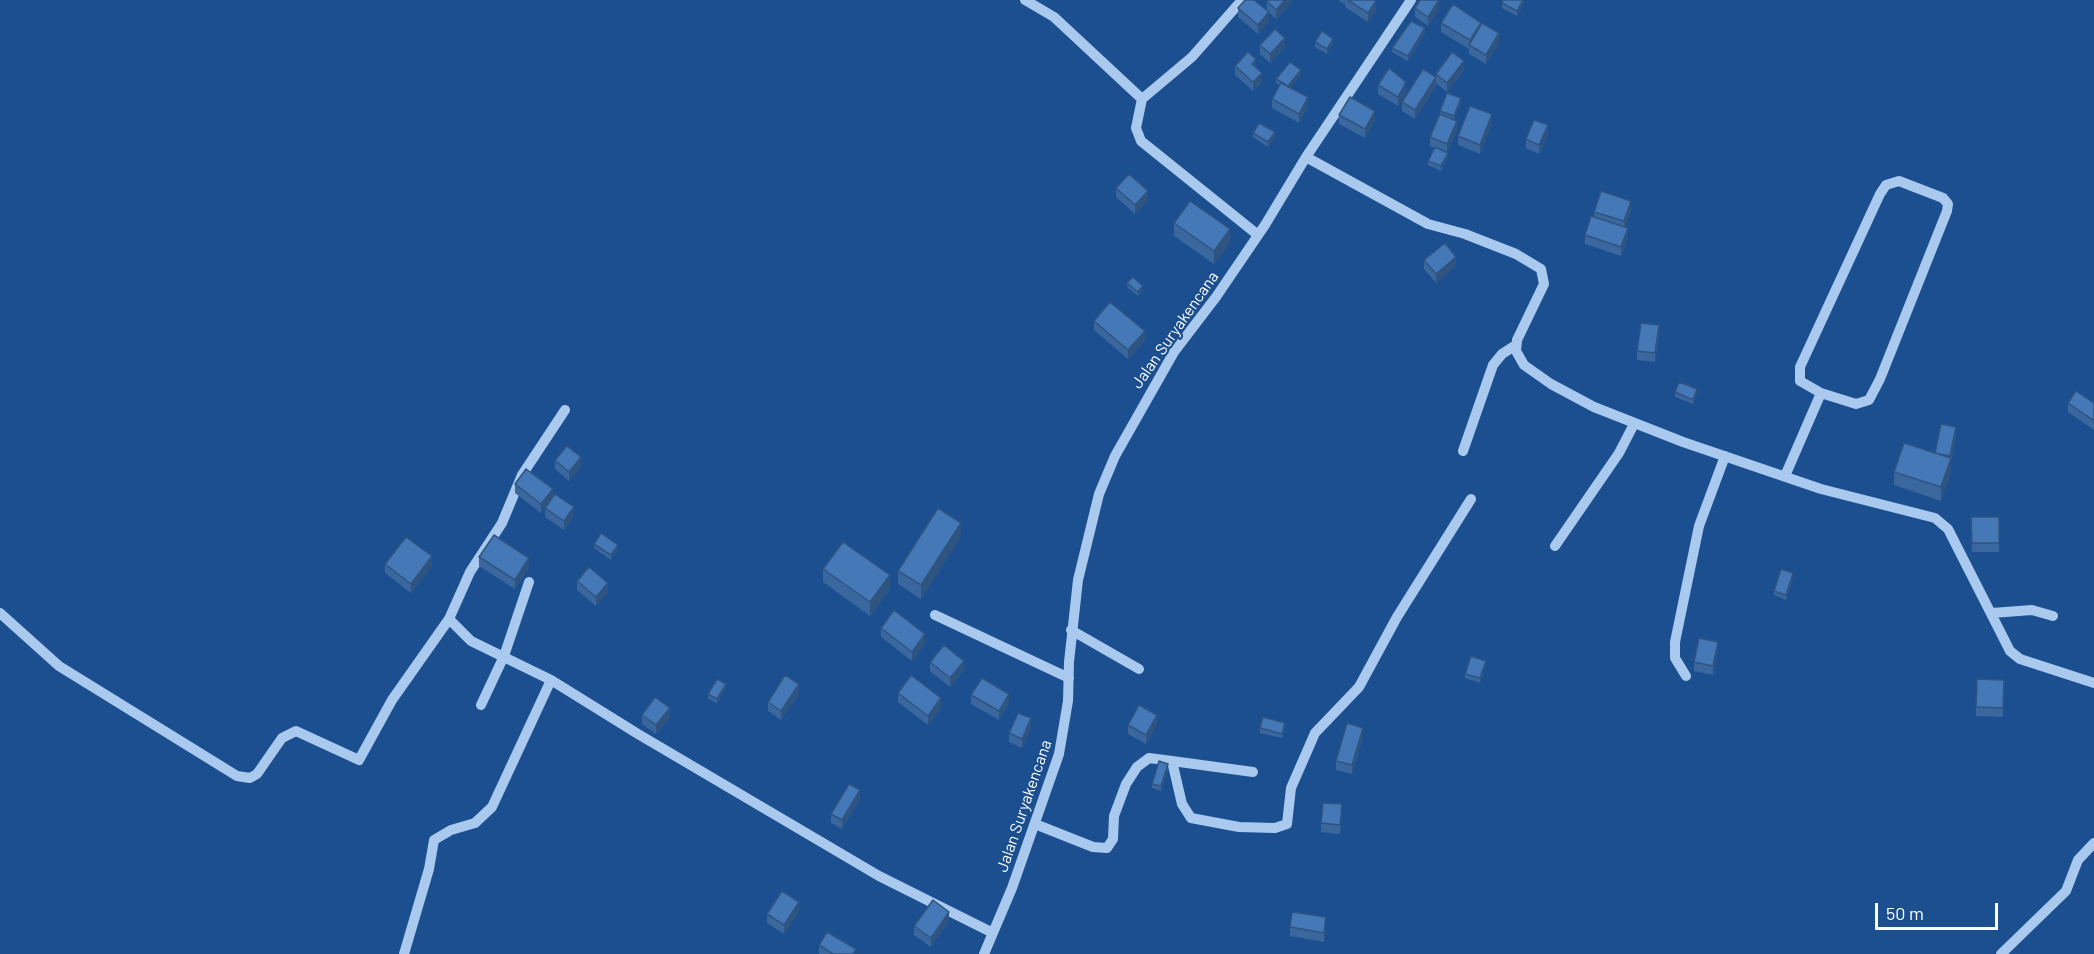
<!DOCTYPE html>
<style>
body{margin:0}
#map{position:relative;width:2094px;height:954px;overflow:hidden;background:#1b4f8f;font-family:Barlow,sans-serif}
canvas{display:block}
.scale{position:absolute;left:1875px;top:903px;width:123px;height:27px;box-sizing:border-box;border:3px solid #fff;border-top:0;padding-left:8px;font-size:18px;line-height:21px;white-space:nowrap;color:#fff;-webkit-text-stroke:4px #1b4f8f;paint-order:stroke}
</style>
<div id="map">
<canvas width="2094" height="954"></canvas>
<div class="scale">50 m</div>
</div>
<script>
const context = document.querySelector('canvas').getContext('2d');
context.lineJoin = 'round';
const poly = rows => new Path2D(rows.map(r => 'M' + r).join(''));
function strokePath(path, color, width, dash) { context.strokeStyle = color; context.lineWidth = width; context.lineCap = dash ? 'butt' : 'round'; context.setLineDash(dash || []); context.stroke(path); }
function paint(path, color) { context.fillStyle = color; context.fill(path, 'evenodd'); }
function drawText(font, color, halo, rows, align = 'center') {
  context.font = font + ' Barlow,sans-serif'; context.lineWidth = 4.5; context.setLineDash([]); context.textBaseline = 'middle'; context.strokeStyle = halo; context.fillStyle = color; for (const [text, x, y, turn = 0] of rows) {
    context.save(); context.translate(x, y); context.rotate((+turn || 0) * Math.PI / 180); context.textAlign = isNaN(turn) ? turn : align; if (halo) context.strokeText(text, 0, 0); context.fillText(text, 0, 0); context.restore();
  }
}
strokePath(poly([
 [1025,0,1054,17,1142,99,1136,128,1141,141,1258,235],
 [1142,99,1192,57,1242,0],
 [1306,157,1428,224,1465,234,1516,254,1541,269,1544,284,1517,340,1516,351,1524,365,1551,384,1594,407,1683,442,1821,489,1935,518,1948,529,2010,651,2020,659,2094,683],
 [1463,451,1493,365,1502,354,1516,345],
 [1785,476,1821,393,1800,381,1800,367,1880,194,1886,185,1899,181,1943,198,1948,204,1947,211,1880,379,1869,400,1856,404,1821,393],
 [1555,546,1619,453,1634,424],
 [0,613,59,666,237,776,250,778,257,774,282,738,296,731,359,760,392,700,449,619,470,572,502,523,522,475,565,410],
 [1992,613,2032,610,2053,616],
 [935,615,1069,678],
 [449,619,471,641,551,680],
 [1071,630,1139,669],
 [1686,676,1675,658,1675,642,1699,526,1725,456],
 [481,705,504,656,529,582],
 [1172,761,1253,772],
 [1035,824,1093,847,1107,848,1113,839,1114,816,1126,784,1137,767,1149,758,1172,761,1182,804,1191,818,1239,827,1275,828,1287,824,1291,788,1315,733,1359,687,1397,617,1471,499],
 [404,954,429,869,434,840,451,830,475,823,492,807,551,680,638,734,879,876,993,933],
 [984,954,1012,888,1059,754,1068,701,1069,662,1078,580,1099,494,1115,456,1174,352,1216,297,1265,225,1306,157,1411,0],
 [2001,954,2066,891,2078,860,2094,843]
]), '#a9c9ee', 10);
paint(poly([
 [1292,0,1292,2,1276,19,1267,10,1267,1],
 [1338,0,1374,0,1376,10,1368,22,1345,7,1345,3,1344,4],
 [1524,0,1524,3,1517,16,1502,8,1502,3],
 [1238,8,1269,21,1258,34,1238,17],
 [1415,8,1439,9,1428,26,1415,17],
 [1441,23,1481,26,1499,42,1486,64,1469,54,1469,49,1441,32],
 [1425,33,1408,61,1392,52,1392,48],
 [1315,42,1333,43,1327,54,1315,47],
 [1260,45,1285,47,1270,63,1260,54],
 [1235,66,1262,82,1253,91,1235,75],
 [1464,70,1447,92,1436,83,1436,86,1415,119,1402,111,1402,102,1436,76,1436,74],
 [1301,75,1290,88,1308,106,1299,123,1272,108,1272,99,1280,86,1276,83,1276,79],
 [1378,85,1406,91,1398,106,1378,94],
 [1461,103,1454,120,1457,130,1447,153,1448,157,1441,171,1428,165,1428,161,1435,148,1430,146,1430,137,1440,114,1440,111],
 [1339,115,1375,120,1365,138,1339,124],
 [1492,123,1480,154,1458,145,1458,136],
 [1253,133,1275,137,1268,147,1253,137],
 [1548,134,1539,154,1526,148,1526,139],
 [1116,188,1148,200,1135,214,1116,197],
 [1631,210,1625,227,1628,237,1621,256,1585,244,1585,235,1594,217,1594,212],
 [1174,223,1230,242,1214,264,1174,236],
 [1424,260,1456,266,1436,283,1424,269],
 [1127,283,1143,290,1138,296,1127,287],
 [1094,321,1145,340,1128,359,1094,330],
 [1659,334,1655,362,1637,360,1637,351],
 [1675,392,1697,394,1693,404,1675,397],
 [2068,403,2094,403,2094,430,2068,412],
 [1956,436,1951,462,1951,472,1941,501,1894,485,1894,472,1935,453],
 [555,460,581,466,569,481,555,469],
 [515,484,553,497,574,516,564,530,545,517,545,508,541,513,515,493],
 [1971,517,1999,517,1999,552,1972,552],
 [961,536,921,599,898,584,898,571],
 [594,544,618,549,611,560,594,548],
 [479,557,529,567,515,589,479,566],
 [385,564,432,565,411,593,385,573],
 [823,569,890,589,870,616,823,582],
 [1793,578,1786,600,1774,595,1774,591],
 [577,581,608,592,596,606,577,590],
 [881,628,925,643,912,661,881,637],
 [1718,651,1713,675,1694,671,1694,662],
 [930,662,964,670,950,687,930,671],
 [1486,665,1480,683,1465,678,1465,674],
 [726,688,717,703,708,699,708,694],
 [2004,689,2003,717,1976,716,1976,707],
 [799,693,781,720,768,711,768,702],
 [898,693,941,707,928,725,898,702],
 [971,695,1009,703,999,720,971,704],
 [642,715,670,717,656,734,642,724],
 [1157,724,1146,744,1128,734,1128,725],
 [1031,727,1022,748,1009,742,1009,733],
 [1285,727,1282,738,1260,733,1260,728],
 [1363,737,1352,774,1336,770,1336,761],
 [1168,769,1161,791,1152,788,1152,784],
 [860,799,842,829,831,823,831,814],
 [1342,813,1340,834,1321,832,1321,823],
 [799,911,784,934,767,923,767,914],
 [949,921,931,947,914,935,914,926],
 [1326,926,1324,942,1290,936,1290,927],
 [819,945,856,954,819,954]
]), '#3a679d');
paint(poly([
 [1285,0,1292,0,1292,2,1276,19,1276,10],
 [1439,0,1439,9,1428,26,1428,17],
 [1523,0,1524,0,1524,3,1517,16,1517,11],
 [1376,1,1376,10,1368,22,1368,13],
 [1269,12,1269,21,1258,34,1258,25],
 [1481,23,1481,32,1470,45,1470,40],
 [1425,28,1425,33,1408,61,1408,56],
 [1499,33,1499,42,1486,64,1486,55],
 [1285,38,1285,47,1270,63,1270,54],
 [1333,39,1333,43,1327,54,1327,49],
 [1256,59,1256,68,1252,64],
 [1464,61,1464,70,1447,92,1447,83],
 [1301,70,1301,75,1287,92,1287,87],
 [1262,73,1262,82,1253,91,1253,82],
 [1436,77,1436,86,1415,119,1415,110],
 [1406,82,1406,91,1398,106,1398,97],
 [1308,97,1308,106,1299,123,1299,114],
 [1461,98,1461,103,1454,120,1454,116],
 [1375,111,1375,120,1365,138,1365,129],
 [1492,114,1492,123,1480,154,1480,145],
 [1457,121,1457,130,1447,153,1447,144],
 [1548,125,1548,134,1539,154,1539,145],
 [1275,132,1275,137,1268,147,1268,142],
 [1448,153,1448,157,1441,171,1441,166],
 [1148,191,1148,200,1135,214,1135,205],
 [1631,201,1631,210,1624,230,1624,221],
 [1628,228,1628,237,1621,256,1621,247],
 [1230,229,1230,242,1214,264,1214,251],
 [1456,257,1456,266,1436,283,1436,274],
 [1143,286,1143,290,1138,296,1138,292],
 [1659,325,1659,334,1655,362,1655,353],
 [1145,331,1145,340,1128,359,1128,350],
 [1697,389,1697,394,1693,404,1693,400],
 [1956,427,1956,436,1951,462,1951,472,1941,501,1941,487,1950,460],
 [581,457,581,466,569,481,569,472],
 [553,489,553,498,541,513,541,504],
 [574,507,574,516,564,530,564,521],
 [961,523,961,536,921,599,921,585],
 [618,545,618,549,611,560,611,555],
 [432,556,432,565,411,593,411,584],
 [529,558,529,567,515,589,515,580],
 [1793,573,1793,578,1786,600,1786,595],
 [890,575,890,589,870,616,870,602],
 [608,583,608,592,596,606,596,597],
 [925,634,925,643,912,661,912,652],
 [1718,642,1718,651,1713,675,1713,666],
 [964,661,964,670,950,687,950,678],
 [1486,661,1486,665,1480,683,1480,678],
 [726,684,726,688,717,703,717,699],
 [799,684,799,693,781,720,781,711],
 [1009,694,1009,703,999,720,999,711],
 [941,698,941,707,928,725,928,716],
 [670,708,670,717,656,734,656,725],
 [1157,715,1157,724,1146,744,1146,735],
 [1031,718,1031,727,1022,748,1022,739],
 [1363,728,1363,737,1352,774,1352,765],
 [1168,764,1168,769,1161,791,1161,786],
 [860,790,860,799,842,829,842,820],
 [799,902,799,911,784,934,784,925],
 [949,912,949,921,931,947,931,938],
 [1326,917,1326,926,1324,942,1324,933]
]), '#305480');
const building = poly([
 [1245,0,1254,0,1269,12,1258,25,1238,8,1245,0],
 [1268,0,1285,0,1276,10,1267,1,1268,0],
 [1348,0,1374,0,1376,1,1368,13,1348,0],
 [1420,0,1439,0,1428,17,1415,8,1420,0],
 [1503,0,1523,0,1517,11,1502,3,1503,0],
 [1453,4,1481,23,1470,40,1441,23,1453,4],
 [1411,21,1425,28,1408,56,1392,48,1411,21],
 [1482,23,1499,33,1486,55,1469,45,1482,23],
 [1275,29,1285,38,1270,54,1260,45,1275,29],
 [1322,31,1333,39,1327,49,1315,42,1322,31],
 [1248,52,1256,59,1252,64,1262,73,1253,82,1235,66,1248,52],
 [1452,52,1464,61,1447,83,1436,74,1452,52],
 [1290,62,1301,70,1288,86,1276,79,1290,62],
 [1389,68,1406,82,1398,97,1378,85,1389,68],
 [1423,69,1436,77,1415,110,1402,102,1423,69],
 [1281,83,1308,97,1299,114,1272,99,1281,83],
 [1447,93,1461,98,1454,116,1440,111,1447,93],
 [1350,97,1375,111,1365,129,1339,115,1350,97],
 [1470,106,1492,114,1480,145,1458,136,1470,106],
 [1440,114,1457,121,1447,144,1430,137,1440,114],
 [1534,120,1548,125,1539,145,1526,139,1534,120],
 [1259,123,1275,132,1268,142,1253,133,1259,123],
 [1435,147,1448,153,1441,166,1428,161,1435,147],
 [1129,174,1148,191,1135,205,1116,188,1129,174],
 [1601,191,1631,201,1624,221,1594,212,1601,191],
 [1190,201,1230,229,1214,251,1174,223,1190,201],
 [1591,216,1628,228,1621,247,1585,235,1591,216],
 [1445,243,1456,257,1436,274,1424,260,1445,243],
 [1133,277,1143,286,1138,292,1127,283,1133,277],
 [1110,302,1145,331,1128,350,1094,321,1110,302],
 [1641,323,1659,325,1655,353,1637,351,1641,323],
 [1679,382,1697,389,1693,400,1675,392,1679,382],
 [2076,391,2094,403,2094,421,2068,403,2076,391],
 [1941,424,1956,427,1950,456,1935,453,1941,424],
 [1904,443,1951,458,1941,487,1894,472,1904,443],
 [567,446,581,457,569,472,555,460,567,446],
 [526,469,553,489,541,504,515,484,526,469],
 [555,494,574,507,564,521,545,508,555,494],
 [938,508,961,523,921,585,898,571,938,508],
 [1971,517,1999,517,1999,543,1972,543,1971,517],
 [601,533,618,545,611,555,594,544,601,533],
 [494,535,529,558,515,580,479,557,494,535],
 [406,537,432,556,411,584,385,564,406,537],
 [843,542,890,575,870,602,823,569,843,542],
 [589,567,608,583,596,597,577,581,589,567],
 [1781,569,1793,573,1786,595,1774,591,1781,569],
 [894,610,925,634,912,652,881,628,894,610],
 [1699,638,1718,642,1713,666,1694,662,1699,638],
 [944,645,964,661,950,678,930,662,944,645],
 [1471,656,1486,661,1480,678,1465,674,1471,656],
 [785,675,799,684,781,711,768,702,785,675],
 [911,675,941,698,928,716,898,693,911,675],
 [982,678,1009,694,999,711,971,695,982,678],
 [717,679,726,684,717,699,708,694,717,679],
 [1977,679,2004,680,2003,708,1976,707,1977,679],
 [655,697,670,708,656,725,642,715,655,697],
 [1139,705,1157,715,1146,735,1128,725,1139,705],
 [1018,713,1031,718,1022,739,1009,733,1018,713],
 [1263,717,1285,723,1282,734,1260,728,1263,717],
 [1347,723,1363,728,1352,765,1336,761,1347,723],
 [1159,761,1168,764,1161,786,1152,784,1159,761],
 [849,784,860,790,842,820,831,814,849,784],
 [1323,803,1342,804,1340,825,1321,823,1323,803],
 [782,891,799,902,784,925,767,914,782,891],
 [933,900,949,912,931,938,914,926,933,900],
 [1292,912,1326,917,1324,933,1290,927,1292,912],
 [827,932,856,949,853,954,833,954,819,945,827,932]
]);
paint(building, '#4478b7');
strokePath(building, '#305480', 1.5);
drawText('16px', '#fff', '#1b4f8f', [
 ["Jalan Suryakencana",1175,330,-55],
 ["Jalan Suryakencana",1024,806,-71]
]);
</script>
